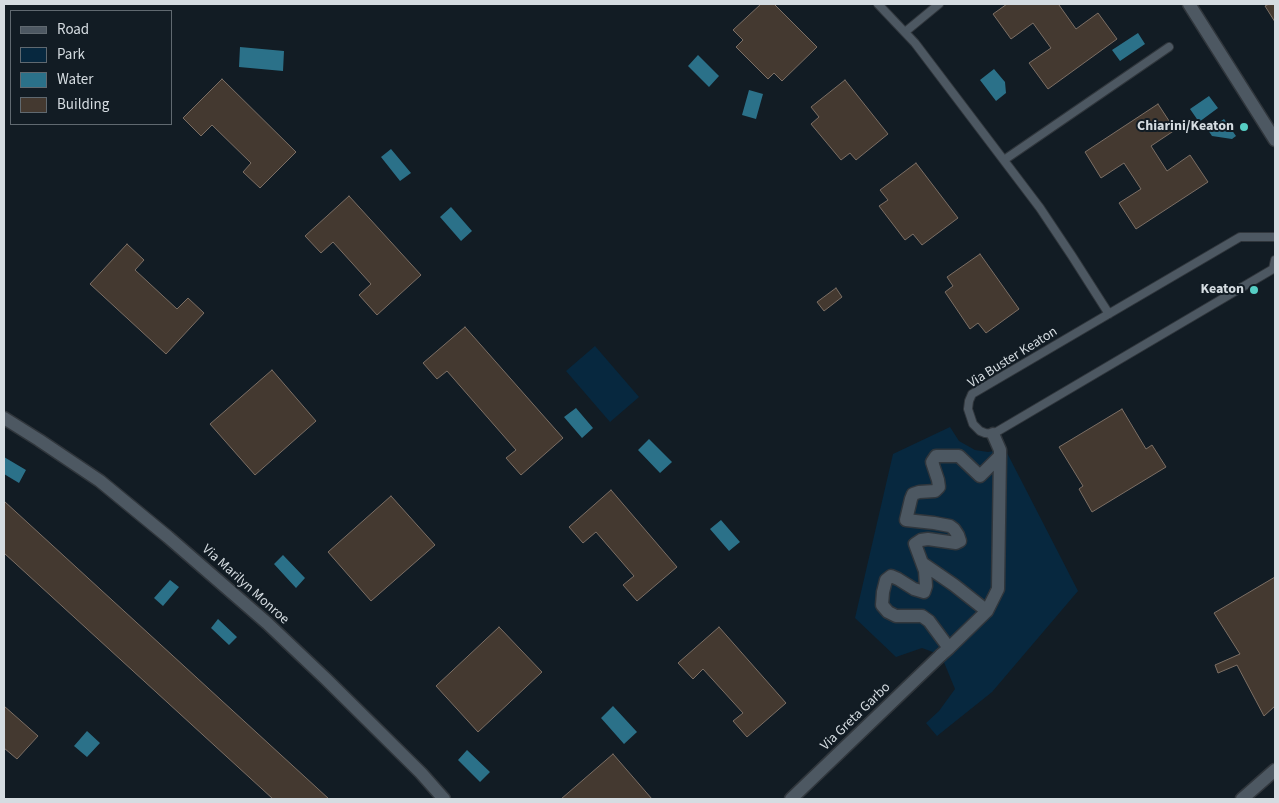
<!DOCTYPE html>
<style>
body{margin:0}
#map{position:relative;width:1279px;height:803px;overflow:hidden;background:#121c24;font-family:"Source Sans 3",sans-serif}
canvas{display:block}
.frame{position:absolute;inset:0;border:5px solid #d5dce1;pointer-events:none}
.legend{position:absolute;left:10px;top:10px;width:162px;height:115px;box-sizing:border-box;background:#121c24;border:1px solid #606970;margin:0;padding:6px 9px;list-style:none;font-size:15px;color:#d5dce1}
.legend li{display:flex;align-items:center;gap:10px;height:25px}
.legend b{width:25px;border:1px solid #606970}
</style>
<div id="map">
<canvas width="1279" height="803"></canvas>
<div class="frame"></div>
<ul class="legend">
<li><b style="height:6px;background:#4d5862"></b>Road</li>
<li><b style="height:14px;background:#07283f"></b>Park</li>
<li><b style="height:14px;background:#2b7189"></b>Water</li>
<li><b style="height:14px;background:#443930"></b>Building</li>
</ul>
</div>
<script>
const context = document.querySelector('canvas').getContext('2d');
context.lineJoin = 'round';
function paint(path, color) { context.fillStyle = color; context.fill(path, 'evenodd'); }
const poly = rows => new Path2D(rows.map(r => 'M' + r).join(''));
function strokePath(path, color, width, dash) { context.strokeStyle = color; context.lineWidth = width; context.lineCap = dash ? 'butt' : 'round'; context.setLineDash(dash || []); context.stroke(path); }
function drawText(font, color, halo, rows, align = 'center') {
  context.font = font + ' "Source Sans 3",sans-serif'; context.lineWidth = 4; context.setLineDash([]); context.textBaseline = 'middle'; context.strokeStyle = halo; context.fillStyle = color; for (const [text, x, y, turn = 0] of rows) {
    context.save(); context.translate(x, y); context.rotate((+turn || 0) * Math.PI / 180); context.textAlign = isNaN(turn) ? turn : align; if (halo) context.strokeText(text, 0, 0); context.fillText(text, 0, 0); context.restore();
  }
}
paint(poly([
 [595,346,639,397,610,422,566,371],
 [950,427,959,441,975,450,988,452,1000,450,1004,447,1078,591,992,692,937,736,926,723,939,711,955,689,941,655,922,648,896,657,855,618,893,454]
]), '#07283f');
paint(poly([
 [1138,33,1145,44,1120,61,1112,50],
 [240,47,284,51,283,71,239,67],
 [698,55,719,76,709,87,688,66],
 [994,69,1005,82,1006,93,996,101,980,80],
 [749,90,763,94,756,119,742,115],
 [1209,96,1218,108,1199,122,1190,109],
 [1224,119,1236,136,1232,139,1212,136,1208,130],
 [391,149,411,173,400,181,381,157],
 [451,207,472,231,461,241,440,217],
 [576,408,593,428,582,438,564,417],
 [649,439,672,462,660,473,638,450],
 [4,457,26,470,19,483,4,474],
 [721,520,740,542,729,551,710,529],
 [283,555,305,578,296,588,274,564],
 [170,580,179,587,163,606,154,598],
 [218,619,237,637,229,645,211,628],
 [613,706,637,732,624,744,601,718],
 [87,731,100,743,87,757,74,746],
 [467,750,490,772,480,782,458,760]
]), '#2b7189');
const building = poly([
 [761,4,774,4,817,47,782,81,774,73,768,79,736,47,743,40,733,30,761,4],
 [1007,4,1060,4,1059,5,1076,29,1098,13,1117,39,1048,89,1029,63,1051,48,1033,23,1011,39,993,14,1007,4],
 [1269,4,1275,4,1275,22,1265,6,1269,4],
 [222,79,296,152,260,188,243,172,251,163,212,125,201,136,183,118,222,79],
 [845,80,888,134,856,160,850,153,841,160,811,124,819,117,811,107,845,80],
 [1158,104,1175,130,1151,146,1167,171,1190,155,1208,182,1136,229,1119,203,1141,189,1124,163,1101,178,1085,152,1158,104],
 [916,163,958,218,922,245,913,234,905,240,879,206,888,200,880,190,916,163],
 [349,196,421,275,377,315,359,295,371,284,333,242,321,253,305,236,349,196],
 [127,244,144,260,135,270,177,309,188,298,204,313,166,354,90,284,127,244],
 [980,254,1019,309,986,333,978,323,970,329,945,292,953,286,947,277,980,254],
 [836,288,842,297,824,311,817,302,836,288],
 [465,327,563,438,521,475,506,458,516,450,447,371,437,379,423,363,465,327],
 [272,370,316,421,255,475,210,424,272,370],
 [1122,409,1146,449,1152,445,1166,467,1092,512,1079,489,1083,486,1059,447,1122,409],
 [611,490,677,567,637,601,623,585,634,576,596,532,583,543,569,527,611,490],
 [391,496,435,545,371,601,328,552,391,496],
 [4,501,329,799,273,799,4,553,4,501],
 [1275,577,1275,706,1264,716,1237,665,1218,673,1215,665,1240,654,1214,613,1275,577],
 [499,627,542,672,478,732,436,686,499,627],
 [719,627,786,703,747,737,733,721,743,713,703,669,693,679,678,663,719,627],
 [4,706,38,736,17,759,4,748,4,706],
 [613,754,652,799,561,799,613,754]
]);
paint(building, '#443930');
strokePath(building, '#7c6f65', 1);
const service = poly([
 [878,4,915,43,1040,208,1072,256,1109,314],
 [905,32,939,4],
 [1004,160,1169,47],
 [1275,237,1240,237,972,394,969,401,968,409,973,424,980,431,985,433,993,434,1273,269,1275,260]
]);
const pedestrian = poly([
 [922,563,954,585,987,611],
 [949,648,987,611,998,589,1000,456],
 [941,655,949,648,929,621,922,616,896,616,888,612,882,605,883,592,886,580,891,576,898,579,914,589,924,592,926,586,925,571,915,544,921,540,928,539,956,543,960,541,958,535,954,529,950,526,934,523,906,520,911,499,913,494,919,492,935,491,939,487,938,480,932,462,936,456,959,456,980,476,1000,456,1000,450,993,434]
]);
const minor = poly([
 [4,418,39,440,100,481,168,537,267,623,326,679,421,773,444,799],
 [791,799,941,655]
]);
const tertiary = poly([
 [1189,4,1275,140],
 [1242,799,1275,770]
]);
strokePath(service, '#30363c', 10);
strokePath(pedestrian, '#30363c', 15);
strokePath(minor, '#30363c', 15);
strokePath(tertiary, '#30363c', 15);
strokePath(service, '#4d5862', 8);
strokePath(pedestrian, '#4d5862', 12);
strokePath(minor, '#4d5862', 12);
strokePath(tertiary, '#4d5862', 12);
for (const [x, y, r, color] of [
 [1244,127,5,"#56cec4"],
 [1254,290,5,"#56cec4"]
]) { const dot = new Path2D(); dot.arc(x, y, r, 0, 2 * Math.PI); context.fillStyle = color; context.fill(dot); strokePath(dot, '#121c24', 2); }
drawText('bold 14px', '#d5dce1', '#121c24', [
 ["Chiarini/Keaton",1234,127],
 ["Keaton",1244,290]
], 'right');
drawText('14px', '#d5dce1', '#121c24', [
 ["Via Buster Keaton",1013,358,-32],
 ["Via Marilyn Monroe",245,585,42],
 ["Via Greta Garbo",856,717,-44]
]);
</script>
